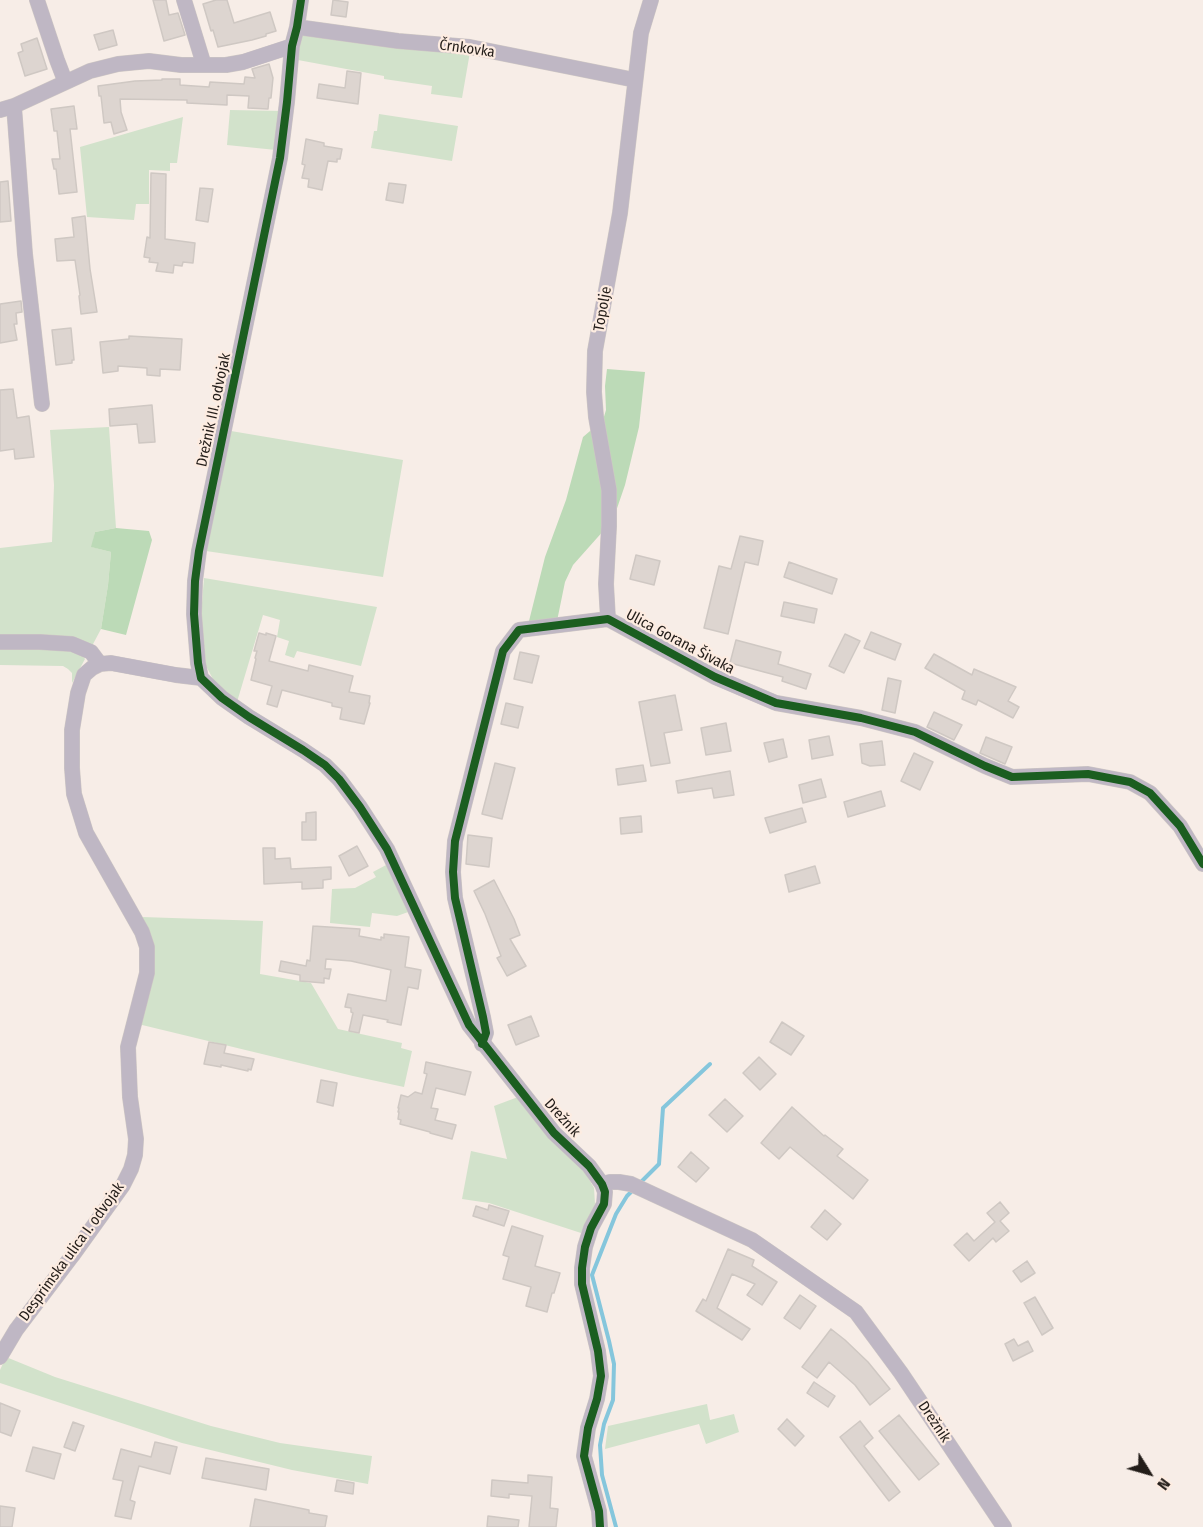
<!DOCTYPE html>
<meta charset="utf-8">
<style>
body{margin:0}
#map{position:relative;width:1203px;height:1527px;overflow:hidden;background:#f7ede7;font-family:"Fira Sans Condensed",sans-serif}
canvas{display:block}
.north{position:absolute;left:1119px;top:1443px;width:60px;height:60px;-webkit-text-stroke:4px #fdece1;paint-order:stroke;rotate:127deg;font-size:16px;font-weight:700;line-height:24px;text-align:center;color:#231d19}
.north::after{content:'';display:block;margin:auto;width:21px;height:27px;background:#231d19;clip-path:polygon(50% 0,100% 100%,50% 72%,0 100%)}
</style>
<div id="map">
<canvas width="1203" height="1527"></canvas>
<div class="north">N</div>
</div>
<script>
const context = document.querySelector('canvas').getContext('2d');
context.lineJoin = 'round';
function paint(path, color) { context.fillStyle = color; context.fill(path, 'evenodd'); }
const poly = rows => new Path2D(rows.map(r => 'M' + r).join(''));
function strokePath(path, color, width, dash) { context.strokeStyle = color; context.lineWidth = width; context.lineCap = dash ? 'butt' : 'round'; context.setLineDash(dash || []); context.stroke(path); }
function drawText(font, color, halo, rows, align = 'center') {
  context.font = font + ' "Fira Sans Condensed",sans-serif'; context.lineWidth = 4.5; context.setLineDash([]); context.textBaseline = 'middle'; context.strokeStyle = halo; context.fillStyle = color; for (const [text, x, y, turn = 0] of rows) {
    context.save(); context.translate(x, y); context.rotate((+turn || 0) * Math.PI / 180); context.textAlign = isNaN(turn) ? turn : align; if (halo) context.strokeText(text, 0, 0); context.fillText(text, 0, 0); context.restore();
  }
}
paint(poly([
 [300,32,470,52,462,98,431,94,432,86,384,79,384,76,298,60],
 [230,110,283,111,276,150,227,145],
 [379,114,458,126,452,161,371,148,374,131,377,131],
 [183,117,177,163,170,163,170,171,149,170,149,204,136,204,134,220,87,217,80,147],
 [109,427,116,528,95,532,92,547,111,552,108,585,101,629,92,646,0,637,0,548,52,542,54,485,50,430],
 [231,431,403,460,383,577,206,551],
 [204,578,377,607,361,666,297,651,294,658,285,655,289,641,277,637,280,620,263,615,237,702,214,681,206,666,201,615],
 [0,648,72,650,82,655,85,659,72,683,72,673,68,669,63,666,0,665],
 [388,864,411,911,397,916,372,913,370,927,330,923,332,889,355,888,376,877,373,872],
 [142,917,263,921,260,974,311,983,338,1029,402,1043,401,1048,412,1051,404,1087,353,1076,138,1024,149,932],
 [518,1097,538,1122,586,1174,594,1188,595,1204,593,1213,581,1233,489,1203,462,1199,471,1151,507,1159,494,1106],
 [6,1357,55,1377,211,1426,280,1443,372,1456,368,1484,292,1470,182,1443,0,1383,0,1370],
 [707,1404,710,1420,734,1414,739,1432,706,1444,699,1424,605,1449,608,1426]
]), '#d2e2cb');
paint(poly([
 [607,369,645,372,639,427,625,485,613,520,573,565,565,582,557,621,529,621,545,557,566,500,583,437,603,420,606,410,605,386],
 [116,528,149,531,152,540,126,635,101,629,108,585,111,552,91,547,95,532]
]), '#bcdab7');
strokePath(poly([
 [640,1183,659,1164,663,1108,710,1064],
 [616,1527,602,1475,600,1445,604,1424,613,1400,614,1364,609,1341,592,1275,616,1214,627,1196,633,1190]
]), '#85c6dc', 4);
const building = poly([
 [153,0,166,0,169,15,178,13,185,35,164,41,153,0],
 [216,0,227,0,234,23,270,12,276,31,266,34,266,36,252,40,218,47,213,30,211,31,203,4,216,0],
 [333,0,348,2,346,17,331,15,333,0],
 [113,30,117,45,99,50,94,35,113,30],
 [37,38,47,69,25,76,18,53,23,51,21,44,37,38],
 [269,64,273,78,271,98,269,98,268,109,248,108,249,96,227,95,227,105,187,103,187,100,120,99,121,112,127,130,114,134,111,122,104,123,101,96,99,96,98,86,135,81,162,80,162,79,180,79,180,85,209,87,210,82,244,84,245,77,255,78,252,69,269,64],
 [347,71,361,73,358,104,317,98,319,84,345,88,347,71],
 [74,106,77,129,70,129,77,192,59,194,56,169,54,169,52,159,60,159,57,131,54,131,51,109,74,106],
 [306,139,324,143,324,146,342,149,340,159,337,159,337,162,328,161,322,190,308,187,309,179,302,178,305,165,302,164,306,139],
 [151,173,166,174,165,239,195,243,193,263,183,262,182,266,174,265,173,273,156,271,158,263,149,262,150,258,144,257,147,237,150,238,151,173],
 [8,181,11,221,0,222,0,182,8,181],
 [389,183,406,185,403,203,386,200,389,183],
 [200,188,213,189,208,222,196,220,200,188],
 [85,216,90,269,97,312,81,314,79,296,80,295,75,260,57,261,55,239,74,237,72,218,85,216],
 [21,301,22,312,16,313,17,324,14,324,17,340,0,343,0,304,21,301],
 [71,328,74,360,72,360,72,363,56,365,52,330,71,328],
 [129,336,182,339,180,370,160,369,160,376,147,375,147,368,118,366,118,371,103,373,100,342,129,339,129,336],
 [13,389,17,418,29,416,34,457,15,459,14,449,0,451,0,390,13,389],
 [152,405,155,442,139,443,137,424,110,426,109,409,152,405],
 [740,536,763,541,758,565,745,562,728,634,704,628,719,566,731,569,740,536],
 [636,555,660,561,654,585,630,579,636,555],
 [789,562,837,579,832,594,784,577,789,562],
 [784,602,817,609,814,623,781,616,784,602],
 [871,632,901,644,895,660,864,648,871,632],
 [259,633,266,635,266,633,276,636,269,661,308,671,309,665,353,676,349,692,370,696,369,703,370,703,364,724,340,719,342,708,332,706,332,703,282,690,277,707,267,704,272,686,251,680,256,659,255,658,257,651,254,651,259,633],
 [845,634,860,641,844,673,829,666,845,634],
 [736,640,781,652,778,664,811,674,806,689,782,681,783,677,730,663,736,640],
 [520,652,539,656,532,683,514,679,520,652],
 [934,654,972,675,974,669,1016,687,1008,701,1019,707,1013,718,978,700,976,705,962,699,965,691,925,668,934,654],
 [888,678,901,681,895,713,882,710,888,678],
 [675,695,682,730,664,733,670,763,651,766,639,702,675,695],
 [506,703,523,707,518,728,501,724,506,703],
 [934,712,962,725,954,740,927,727,934,712],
 [726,723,731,751,706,755,701,728,726,723],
 [829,736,833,755,812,759,809,740,829,736],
 [986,737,1012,747,1005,764,980,753,986,737],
 [783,739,787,757,769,762,764,743,783,739],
 [882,741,885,765,870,766,862,763,860,744,882,741],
 [914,753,933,762,920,790,901,781,914,753],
 [495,763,515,768,502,819,482,814,495,763],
 [643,765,646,781,618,785,616,769,643,765],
 [730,771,734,795,714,798,712,788,678,793,676,781,730,771],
 [821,779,826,797,803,803,799,785,821,779],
 [881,791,885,806,848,817,844,802,881,791],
 [802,808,806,822,770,833,765,818,802,808],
 [316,812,316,840,302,840,302,822,306,822,306,813,316,812],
 [641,816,642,832,621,834,620,818,641,816],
 [468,835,492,838,489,867,466,864,468,835],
 [357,846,368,866,349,876,339,856,357,846],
 [263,848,275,848,275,859,290,858,291,869,331,867,331,879,323,880,323,888,302,889,302,882,264,884,263,848],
 [815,866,820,883,789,892,785,875,815,866],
 [494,880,514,919,520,935,510,939,526,966,507,976,497,958,501,956,485,914,474,891,494,880],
 [313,926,360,929,359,936,381,940,381,937,384,938,384,934,409,937,405,967,421,970,418,989,408,987,401,1025,387,1022,388,1020,363,1015,359,1033,349,1031,353,1013,351,1012,351,1008,345,1007,348,994,386,1001,391,970,351,961,326,959,325,969,331,969,329,979,324,978,324,983,300,981,300,975,279,971,281,961,306,966,307,960,310,961,313,926],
 [531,1016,539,1036,516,1045,508,1025,531,1016],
 [782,1022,804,1036,791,1055,770,1042,782,1022],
 [209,1042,226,1045,224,1053,254,1059,251,1070,248,1069,248,1071,221,1065,221,1067,204,1064,209,1042],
 [759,1057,776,1074,760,1090,743,1073,759,1057],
 [426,1062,471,1072,465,1095,436,1088,431,1108,438,1109,435,1120,456,1125,452,1139,430,1133,430,1132,400,1124,401,1120,398,1119,399,1112,398,1112,399,1108,398,1108,401,1095,408,1097,415,1092,422,1094,427,1074,424,1073,426,1062],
 [321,1080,337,1083,333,1106,317,1102,321,1080],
 [725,1099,743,1116,727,1132,709,1115,725,1099],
 [792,1107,824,1136,825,1135,843,1149,837,1156,868,1180,853,1199,790,1147,779,1159,761,1143,792,1107],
 [691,1152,709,1168,696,1182,678,1167,691,1152],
 [1000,1202,1009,1213,1000,1221,1009,1231,996,1242,993,1238,969,1261,954,1245,967,1233,974,1241,995,1222,987,1213,1000,1202],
 [489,1205,509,1211,504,1226,473,1216,476,1206,488,1210,489,1205],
 [825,1210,841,1224,827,1240,811,1227,825,1210],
 [512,1226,543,1236,535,1266,560,1273,554,1293,552,1293,547,1312,526,1306,531,1287,503,1279,509,1257,503,1255,512,1226],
 [728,1249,754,1260,752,1266,777,1282,762,1305,747,1295,755,1284,732,1274,717,1308,750,1329,742,1340,696,1311,703,1299,706,1301,728,1249],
 [1027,1261,1035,1273,1021,1282,1013,1271,1027,1261],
 [800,1295,816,1306,800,1329,784,1318,800,1295],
 [1035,1297,1053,1328,1042,1335,1024,1303,1035,1297],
 [831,1329,845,1340,868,1362,890,1389,870,1405,855,1385,829,1362,817,1378,802,1367,831,1329],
 [1014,1339,1018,1346,1028,1341,1033,1351,1013,1361,1005,1344,1014,1339],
 [814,1382,835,1396,828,1407,807,1393,814,1382],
 [0,1403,20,1411,11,1436,0,1432,0,1403],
 [899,1415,939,1464,919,1480,879,1431,899,1415],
 [787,1419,804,1436,795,1446,778,1429,787,1419],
 [860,1421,873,1438,864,1446,900,1492,889,1501,840,1437,860,1421],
 [73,1422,84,1426,75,1451,64,1447,73,1422],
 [155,1442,177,1447,170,1474,139,1466,130,1500,135,1502,131,1519,115,1516,123,1481,113,1479,121,1449,151,1457,155,1442],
 [33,1447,61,1454,54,1479,26,1471,33,1447],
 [206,1458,269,1469,266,1490,202,1478,206,1458],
 [528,1475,552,1477,550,1508,558,1509,556,1527,529,1527,532,1496,509,1494,509,1498,491,1496,492,1480,528,1483,528,1475],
 [337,1480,354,1483,353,1494,335,1491,337,1480],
 [255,1499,309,1510,309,1513,327,1516,325,1527,250,1527,255,1499],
 [0,1506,15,1508,12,1527,0,1527,0,1506],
 [488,1516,519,1520,518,1527,487,1527,488,1516]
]);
paint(building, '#ddd5d0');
strokePath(building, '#cfc8c3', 1.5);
const minor = poly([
 [37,0,57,60,65,81],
 [184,0,204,65],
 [301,0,297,27,292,46,287,102,280,158,199,551,195,581,194,614,198,663,201,678,222,698,249,717,303,750,325,765,339,779,360,807,387,849,469,1025,554,1133,589,1166,602,1184,605,1192,604,1204,591,1228,585,1247,582,1268,582,1284,598,1351,601,1376,597,1399,588,1428,584,1456,599,1511,600,1527],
 [297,27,398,41,470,47,635,80],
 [14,106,25,254,42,404],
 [0,110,14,106,90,71,118,64,149,61,181,65,226,65,243,62,292,46],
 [608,619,606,584,609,526,609,490,596,417,594,392,595,351,620,213,641,33,651,0],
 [0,642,40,642,72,644,91,652,100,664],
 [482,1044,486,1033,483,1017,455,898,453,872,455,841,503,651,519,630,608,619,715,677,776,703,861,718,915,732,985,766,1012,777,1088,774,1130,782,1150,793,1180,826,1203,864],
 [602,1184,610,1182,619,1182,631,1184,752,1240,856,1312,901,1373,1004,1527],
 [0,1357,16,1330,72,1256,123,1185,131,1169,135,1155,136,1139,130,1097,128,1047,147,973,147,947,142,932,86,833,74,794,72,768,72,730,78,693,84,675,92,668,100,664,111,663,176,675,201,678]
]);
strokePath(minor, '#cfc8c4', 16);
strokePath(minor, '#bfb7c4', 15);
strokePath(poly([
 [301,0,297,27,292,46,287,102,280,158,199,551,195,581,194,614,198,663,201,678,222,698,249,717,303,750,325,765,339,779,360,807,387,849,469,1025,554,1133,589,1166,602,1184,605,1192,604,1204,591,1228,585,1247,582,1268,582,1284,598,1351,601,1376,597,1399,588,1428,584,1456,599,1511,600,1527],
 [482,1044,486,1033,483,1017,455,898,453,872,455,841,503,651,519,630,608,619,715,677,776,703,861,718,915,732,985,766,1012,777,1088,774,1130,782,1150,793,1180,826,1203,864]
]), '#1b5e20', 8);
drawText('15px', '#231d19', '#fdece1', [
 ["Črnkovka",467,49,8],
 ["Topolje",603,309,-80],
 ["Drežnik III. odvojak",214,410,-78],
 ["Ulica Gorana Šivaka",680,642,28],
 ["Drežnik",562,1118,48],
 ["Desprimska ulica I. odvojak",72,1252,-54],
 ["Drežnik",934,1422,56]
]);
</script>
